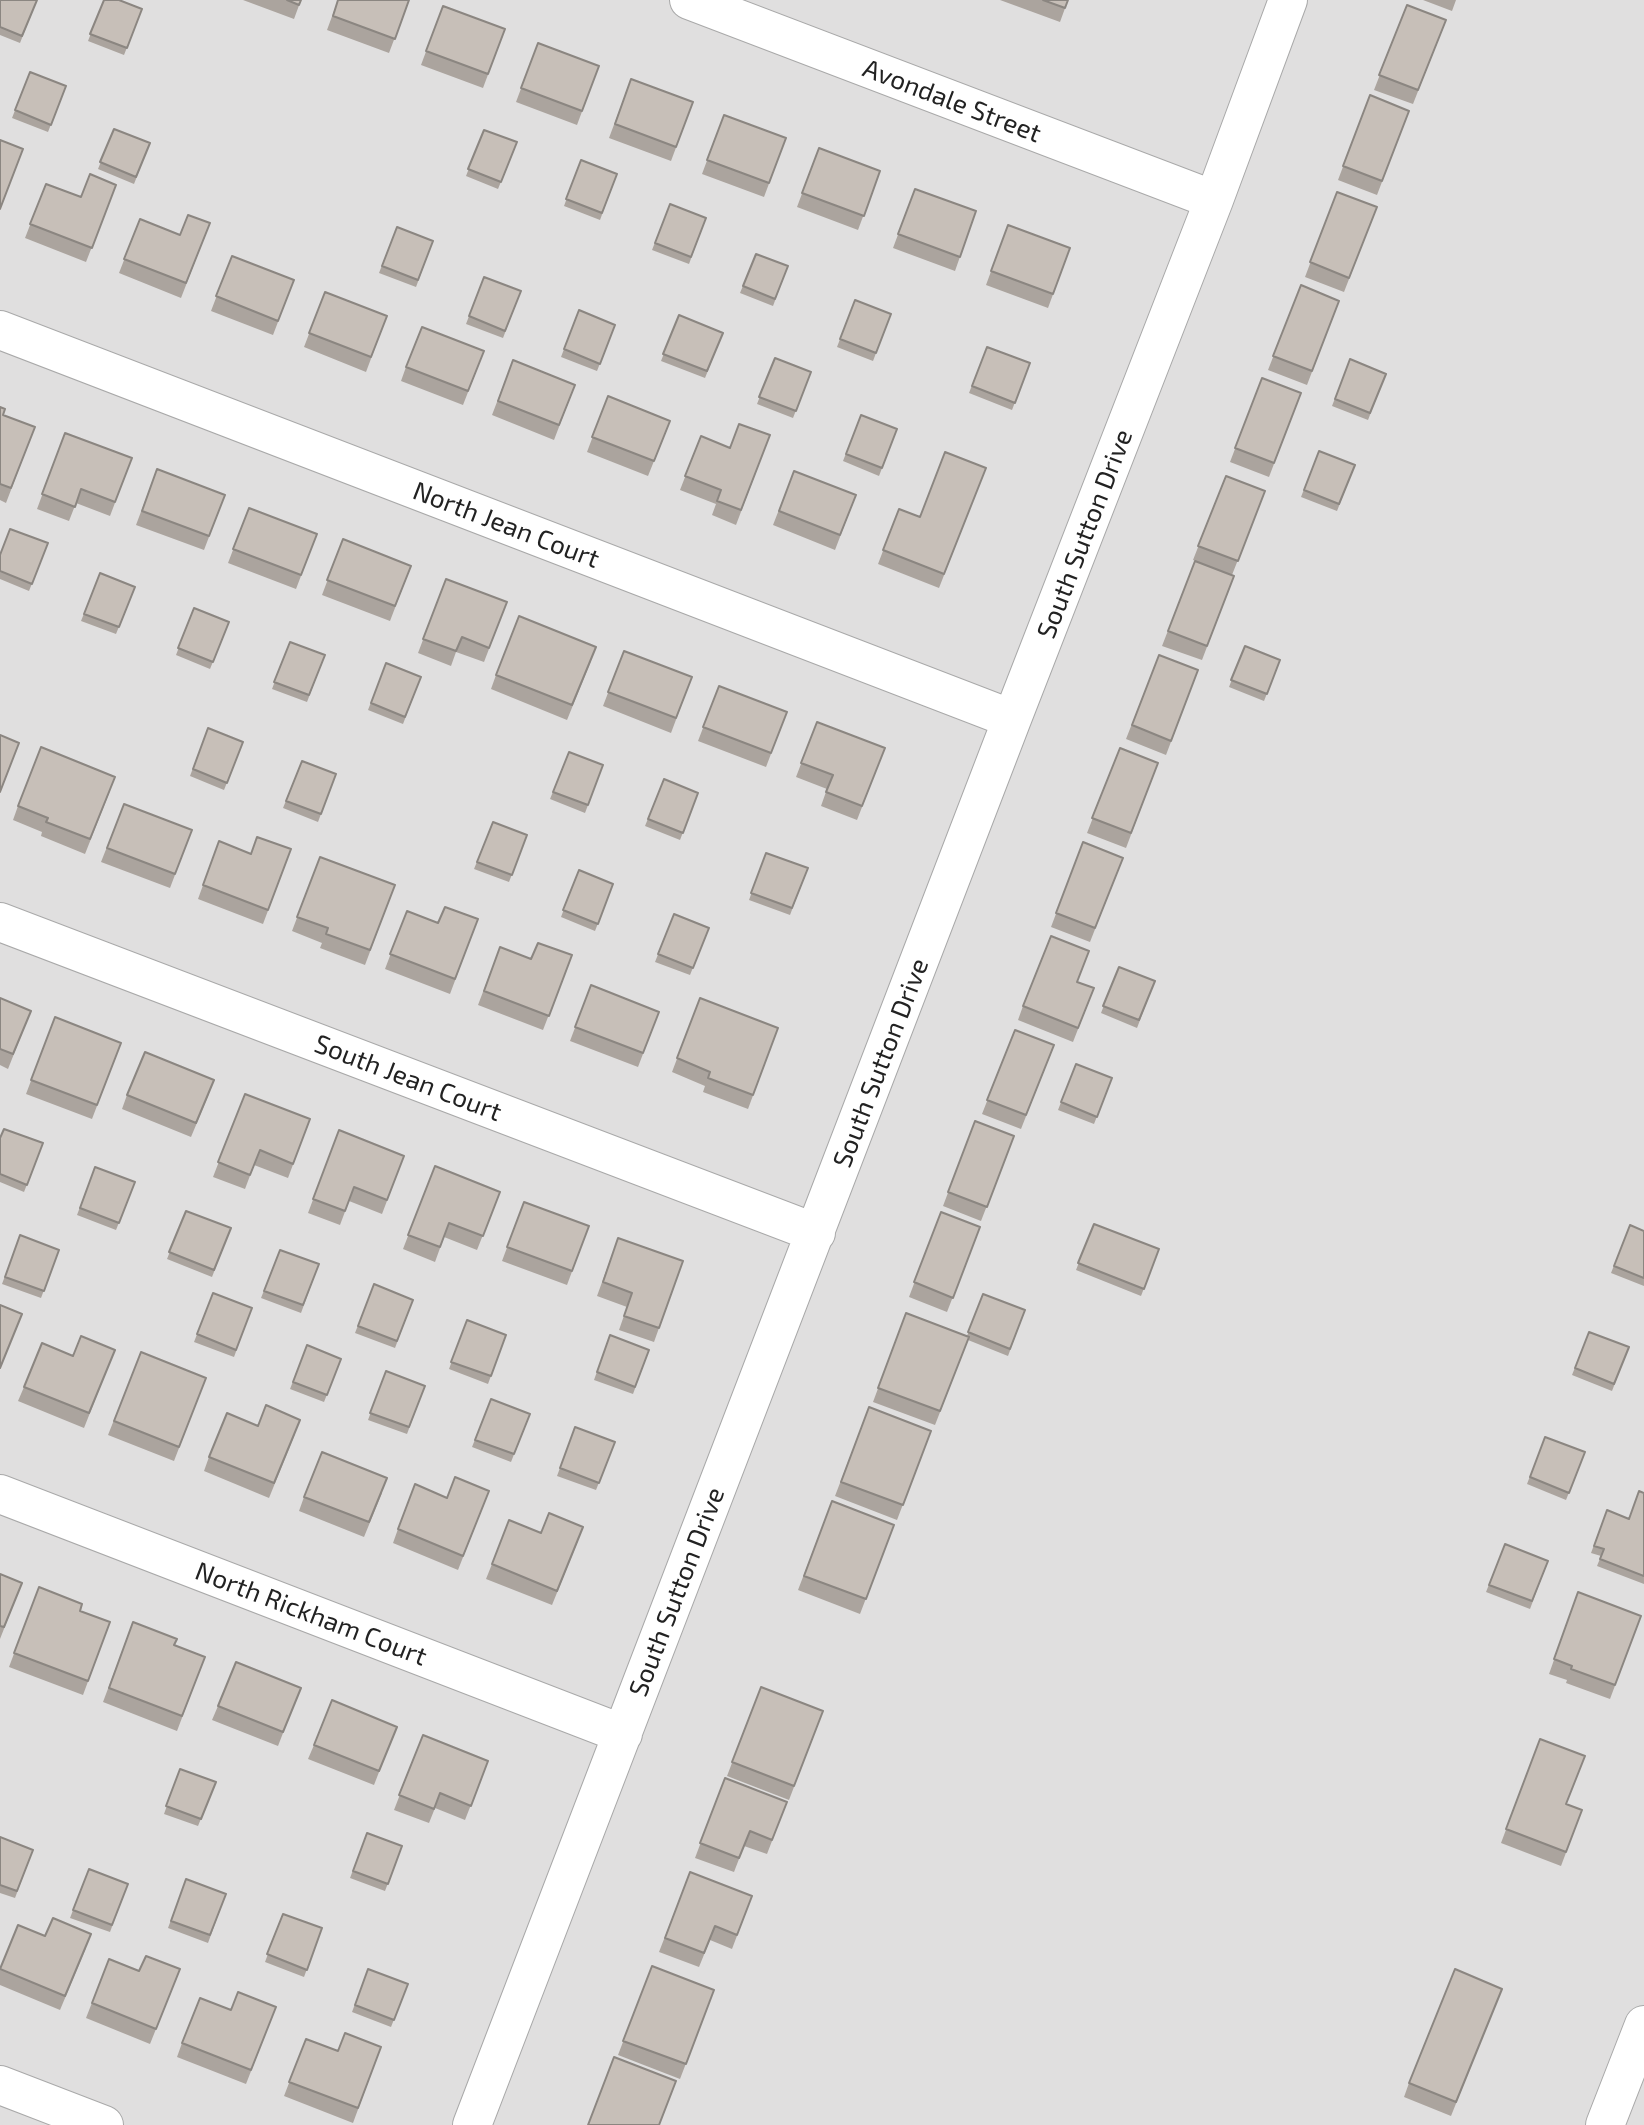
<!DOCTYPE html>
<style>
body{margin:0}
canvas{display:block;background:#f2efe9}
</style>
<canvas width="1644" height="2125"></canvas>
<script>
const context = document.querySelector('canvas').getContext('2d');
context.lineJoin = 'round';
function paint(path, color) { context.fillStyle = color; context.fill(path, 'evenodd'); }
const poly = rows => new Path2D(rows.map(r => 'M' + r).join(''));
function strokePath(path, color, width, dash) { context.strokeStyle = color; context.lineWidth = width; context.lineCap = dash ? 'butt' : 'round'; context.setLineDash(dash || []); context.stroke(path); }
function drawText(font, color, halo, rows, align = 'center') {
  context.font = font + ' "Exo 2",sans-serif'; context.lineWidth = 7; context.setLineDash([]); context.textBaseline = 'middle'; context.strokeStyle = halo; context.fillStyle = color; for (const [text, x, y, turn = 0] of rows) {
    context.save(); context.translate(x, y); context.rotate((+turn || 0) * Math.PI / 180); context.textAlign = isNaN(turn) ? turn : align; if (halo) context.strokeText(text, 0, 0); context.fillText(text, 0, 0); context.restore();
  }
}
paint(poly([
 [0,0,1644,0,1644,2125,0,2125]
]), '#e0dfdf');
const minor = poly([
 [689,0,1214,200],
 [0,330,1012,719],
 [0,922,816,1233],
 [0,1494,623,1734],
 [0,2085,104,2125],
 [472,2125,1012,719,1214,200,1288,0],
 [1605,2125,1644,2025]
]);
strokePath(minor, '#a9a9a9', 40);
strokePath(minor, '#fff', 38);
paint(poly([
 [0,0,37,0,20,43,0,35],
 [104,0,142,9,124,55,88,41],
 [243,0,301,0,294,19],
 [338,0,409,0,389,53,327,30],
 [1000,0,1068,0,1060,22],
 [1423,0,1456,0,1452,11],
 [1407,5,1446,20,1413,104,1374,90],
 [443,6,505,29,483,88,421,65],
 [538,43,599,66,577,125,516,102],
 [30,72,66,86,48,132,12,118],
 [631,79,693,102,671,161,609,138],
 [1370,95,1409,111,1377,195,1338,180],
 [724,115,786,138,764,197,702,174],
 [114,129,150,143,134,184,98,169],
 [484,130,517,142,498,189,466,176],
 [819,148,880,171,858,230,797,207],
 [581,160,617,174,600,220,564,206],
 [46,184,81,197,116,185,86,262,25,238],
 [915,189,976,211,955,271,893,248],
 [1337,192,1377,207,1344,292,1305,277],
 [670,204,706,218,689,264,652,250],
 [140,219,180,235,210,223,181,298,119,273],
 [1008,225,1070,248,1048,308,986,285],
 [397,227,433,241,416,287,379,273],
 [756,254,788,266,773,306,740,293],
 [232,256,294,280,273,335,211,311],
 [484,277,521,291,503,338,466,324],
 [1301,285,1339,301,1307,385,1268,370],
 [325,292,387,316,366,372,304,347],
 [855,300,891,314,873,361,837,347],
 [579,310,615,325,597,371,561,357],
 [679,315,723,333,705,378,661,361],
 [987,347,1030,363,1012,410,969,393],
 [484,351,463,405,401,381,406,367],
 [775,358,811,372,793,418,757,404],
 [1350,359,1386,374,1368,420,1332,406],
 [513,360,575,385,554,440,492,415],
 [1262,378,1301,393,1269,477,1230,462],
 [608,396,670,421,648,476,587,452],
 [0,407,3,415,35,427,6,503,0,500],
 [861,415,897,429,879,476,843,461],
 [65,433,132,458,110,516,76,503,69,521,37,509],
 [770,435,736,525,712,515,716,504,680,490,701,436,730,448],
 [1319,451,1355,465,1337,511,1301,497],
 [986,468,939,588,878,564,899,509,920,517],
 [157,469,225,495,204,550,136,525],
 [794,471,856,495,835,550,773,525],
 [1226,476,1265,491,1232,575,1193,560],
 [249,508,317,534,296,589,228,563],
 [343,539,411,566,390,621,322,595],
 [48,543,29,591,0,579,0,555],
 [1195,561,1234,576,1202,660,1162,646],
 [100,573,135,587,116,634,81,621],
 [446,579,507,602,484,662,456,652,451,666,418,653],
 [194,608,229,622,210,669,176,655],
 [290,642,325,655,307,702,272,689],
 [1245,646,1280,660,1264,701,1229,687],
 [624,651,692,677,671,733,603,706],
 [1159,655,1198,670,1166,755,1126,739],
 [591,661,567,720,491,689,496,675],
 [386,663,421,677,403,724,368,710],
 [719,686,787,712,766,767,698,741],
 [817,722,885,748,857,820,821,806,827,789,796,777],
 [208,728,243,742,224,790,190,776],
 [1120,748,1158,763,1126,848,1087,833],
 [569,752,603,765,585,813,550,799],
 [302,761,336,774,318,822,283,808],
 [664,779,698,793,680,840,645,826],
 [110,791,85,854,41,836,42,832,13,820,18,806],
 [124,804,192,830,170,888,101,862],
 [493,822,527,835,509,882,474,869],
 [219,841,251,854,291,849,263,924,198,899],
 [1083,842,1123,858,1090,942,1051,927],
 [766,853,808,868,790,915,749,900],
 [320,857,395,885,365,965,320,948,322,943,292,931],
 [579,870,613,884,595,931,561,917],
 [407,911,438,923,478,919,450,994,385,969],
 [674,914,709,928,690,975,655,962],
 [500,947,531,959,572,955,543,1030,478,1005],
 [1119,967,1155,981,1137,1028,1101,1013],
 [1078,982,1094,988,1073,1042,1018,1020,1023,1006],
 [591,985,659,1012,638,1067,570,1041],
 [0,998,31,1011,8,1069,0,1065],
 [700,998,778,1028,748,1109,703,1092,705,1086,672,1072],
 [55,1017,121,1043,92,1119,26,1094],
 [1015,1030,1054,1045,1021,1129,982,1114],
 [1076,1064,1112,1078,1094,1124,1058,1110],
 [209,1094,191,1137,122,1109,127,1095],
 [245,1094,310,1119,288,1178,254,1165,245,1189,213,1177],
 [975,1121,1014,1136,981,1221,943,1206],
 [339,1130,404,1156,382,1214,349,1201,340,1225,308,1213],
 [0,1138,43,1143,24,1192,0,1182],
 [435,1166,500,1192,477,1250,444,1237,435,1262,403,1249],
 [95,1167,135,1182,116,1230,77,1215],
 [524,1202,589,1226,567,1285,502,1261],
 [186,1211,231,1228,212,1277,167,1259],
 [941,1212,980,1227,947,1312,909,1297],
 [1094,1224,1159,1249,1141,1296,1076,1270],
 [1630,1225,1644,1231,1644,1286,1611,1273],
 [20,1235,59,1250,41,1298,2,1284],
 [618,1238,659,1328,654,1342,619,1330,627,1307,597,1296],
 [280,1250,319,1264,301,1313,261,1298],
 [374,1284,413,1300,395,1348,355,1333],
 [213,1293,252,1308,234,1357,194,1342],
 [983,1294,1025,1310,1008,1356,968,1340,935,1425,873,1402,906,1313,967,1336],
 [467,1320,506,1335,488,1384,449,1369],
 [1589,1332,1629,1347,1612,1391,1572,1375],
 [610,1335,649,1350,633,1394,594,1380],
 [307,1345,341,1359,324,1402,290,1389],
 [115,1350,84,1428,18,1401,24,1387,73,1356],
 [141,1352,206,1378,174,1461,108,1435],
 [386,1371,425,1386,407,1434,368,1420],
 [491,1399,530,1414,511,1462,472,1447],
 [869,1407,931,1431,897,1520,835,1496],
 [575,1427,615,1442,596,1490,557,1476],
 [295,1434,269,1498,204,1471,209,1457],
 [1545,1437,1585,1452,1566,1500,1527,1484],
 [489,1491,458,1570,393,1543,398,1529,447,1498],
 [382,1493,364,1537,299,1511,304,1497],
 [1644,1493,1644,1584,1597,1566,1601,1556,1591,1553,1607,1510,1629,1519],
 [832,1501,894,1525,860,1614,798,1590],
 [578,1541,552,1605,486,1579,492,1564],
 [1505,1544,1548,1561,1530,1609,1486,1592],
 [0,1574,22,1583,0,1639],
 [39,1587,80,1611,110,1622,83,1695,9,1667],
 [1578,1592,1641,1616,1610,1699,1566,1683,1567,1680,1549,1674],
 [133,1622,175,1646,205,1657,177,1731,103,1702],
 [761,1687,823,1711,789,1800,727,1776],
 [295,1702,278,1746,212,1720,218,1706],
 [423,1735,488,1761,465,1820,435,1808,429,1823,394,1810],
 [1540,1739,1567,1804,1582,1810,1561,1866,1501,1843],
 [391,1741,374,1785,308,1759,314,1745],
 [180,1769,216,1782,198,1826,164,1814],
 [725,1778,787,1802,767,1854,744,1846,734,1872,695,1858],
 [367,1833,402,1846,385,1891,350,1878],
 [0,1837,33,1850,15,1898,0,1893],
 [89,1869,128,1884,110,1932,70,1918],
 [690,1872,752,1896,732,1949,710,1940,699,1967,659,1952],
 [186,1879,226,1894,208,1943,168,1928],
 [283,1914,322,1928,304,1977,265,1962],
 [18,1925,45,1936,86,1948,60,2010,0,1985,0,1970],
 [109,1959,174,1984,150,2044,86,2018],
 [652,1966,714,1990,680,2079,618,2055],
 [368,1969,408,1984,391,2027,352,2012],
 [1502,1989,1451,2116,1404,2097,1409,2083],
 [276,2007,246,2084,177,2057,182,2043],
 [306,2039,338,2051,381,2047,353,2123,284,2096]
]), '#aba49e');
const building = poly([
 [0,0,37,0,22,36,0,27,0,0],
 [104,0,119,0,142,9,127,48,90,34,104,0],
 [287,0,301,0,299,5,287,0],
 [338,0,409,0,395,39,333,16,338,0],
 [1043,0,1068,0,1065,8,1043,0],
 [1407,5,1446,20,1418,90,1379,75,1407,5],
 [443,6,505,29,488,74,426,51,443,6],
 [538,43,599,66,582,111,521,88,538,43],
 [30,72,66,86,51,125,15,110,30,72],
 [631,79,693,102,676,147,615,124,631,79],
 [1370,95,1409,111,1382,181,1343,166,1370,95],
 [724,115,786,138,769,183,707,160,724,115],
 [114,129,150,143,136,177,100,162,114,129],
 [484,130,517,142,501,182,468,169,484,130],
 [0,140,23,149,0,209,0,140],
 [819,148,880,171,864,216,802,193,819,148],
 [581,160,617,174,602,213,566,199,581,160],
 [90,174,116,185,92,248,30,224,46,184,81,197,90,174],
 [915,189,976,211,960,257,898,234,915,189],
 [1337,192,1377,207,1349,278,1310,262,1337,192],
 [670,204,706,218,691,257,655,243,670,204],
 [188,215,210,223,186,283,124,259,140,219,180,235,188,215],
 [1008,225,1070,248,1053,294,991,271,1008,225],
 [397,227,433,241,418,280,382,266,397,227],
 [756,254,788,266,775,299,743,286,756,254],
 [232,256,294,280,278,321,216,296,232,256],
 [484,277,521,291,505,331,469,316,484,277],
 [1301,285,1339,301,1312,371,1273,356,1301,285],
 [325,292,387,316,371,357,309,333,325,292],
 [855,300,891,314,876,353,840,339,855,300],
 [579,310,615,325,600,364,564,349,579,310],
 [679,315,723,333,707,371,663,354,679,315],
 [422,327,484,351,468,391,406,367,422,327],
 [987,347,1030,363,1015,403,972,386,987,347],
 [775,358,811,372,796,411,759,397,775,358],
 [1350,359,1386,374,1370,413,1335,399,1350,359],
 [513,360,575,385,559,425,498,401,513,360],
 [1262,378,1301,393,1274,463,1235,448,1262,378],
 [608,396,670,421,654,461,592,437,608,396],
 [0,407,5,409,3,415,35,427,11,488,0,484,0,407],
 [861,415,897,429,882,468,846,454,861,415],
 [739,424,770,435,741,510,717,501,721,490,685,476,701,436,730,448,739,424],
 [65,433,132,458,115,502,81,489,75,507,42,494,65,433],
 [1319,451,1355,465,1339,504,1304,490,1319,451],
 [945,452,986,468,944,574,883,550,899,509,920,517,945,452],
 [157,469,225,495,209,536,142,511,157,469],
 [794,471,856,495,840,535,779,511,794,471],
 [1226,476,1265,491,1238,561,1198,546,1226,476],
 [249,508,317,534,301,575,233,549,249,508],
 [10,529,48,543,32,584,0,571,0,555,10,529],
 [343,539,411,566,395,606,327,580,343,539],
 [1195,561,1234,576,1207,646,1168,631,1195,561],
 [100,573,135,587,119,627,84,614,100,573],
 [446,579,507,602,489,648,462,637,456,651,423,639,446,579],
 [194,608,229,622,213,662,178,648,194,608],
 [519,616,596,647,572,705,496,675,519,616],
 [290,642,325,655,309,695,274,682,290,642],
 [1245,646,1280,660,1267,694,1231,680,1245,646],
 [624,651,692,677,676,718,608,692,624,651],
 [1159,655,1198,670,1171,741,1132,725,1159,655],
 [386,663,421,677,405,717,371,703,386,663],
 [719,686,787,712,771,753,703,727,719,686],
 [817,722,885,748,862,806,826,792,833,775,801,763,817,722],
 [208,728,243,742,227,783,193,769,208,728],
 [0,735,19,743,0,792,0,735],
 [41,747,115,777,90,839,46,822,48,818,18,806,41,747],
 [1120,748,1158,763,1131,833,1092,818,1120,748],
 [569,752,603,765,588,805,553,792,569,752],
 [302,761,336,774,321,814,286,801,302,761],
 [664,779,698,793,683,833,648,819,664,779],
 [124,804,192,830,175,874,107,848,124,804],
 [493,822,527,835,512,875,477,862,493,822],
 [257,837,291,849,268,910,203,885,219,841,251,854,257,837],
 [1083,842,1123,858,1095,928,1056,913,1083,842],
 [766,853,808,868,792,908,751,893,766,853],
 [320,857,395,885,370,950,326,934,328,928,297,917,320,857],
 [579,870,613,884,598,924,563,910,579,870],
 [445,907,478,919,455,979,390,954,407,911,438,923,445,907],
 [674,914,709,928,693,968,658,954,674,914],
 [1051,936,1089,951,1077,982,1094,988,1078,1028,1023,1006,1051,936],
 [538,943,572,955,549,1016,484,991,500,947,531,959,538,943],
 [1119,967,1155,981,1139,1020,1103,1006,1119,967],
 [591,985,659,1012,643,1053,575,1027,591,985],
 [0,998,31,1011,13,1054,0,1049,0,998],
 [700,998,778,1028,753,1095,708,1078,710,1072,677,1058,700,998],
 [55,1017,121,1043,97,1105,31,1080,55,1017],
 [1015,1030,1054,1045,1026,1115,987,1100,1015,1030],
 [145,1052,214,1080,196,1123,127,1095,145,1052],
 [1076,1064,1112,1078,1097,1117,1061,1102,1076,1064],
 [245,1094,310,1119,293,1164,260,1150,250,1175,218,1162,245,1094],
 [975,1121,1014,1136,987,1207,948,1192,975,1121],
 [4,1129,43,1143,27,1185,0,1174,0,1138,4,1129],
 [339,1130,404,1156,387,1200,354,1187,345,1211,313,1199,339,1130],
 [435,1166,500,1192,483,1236,449,1223,440,1247,408,1235,435,1166],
 [95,1167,135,1182,119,1223,80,1208,95,1167],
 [524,1202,589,1226,572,1271,507,1247,524,1202],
 [186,1211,231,1228,214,1270,169,1252,186,1211],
 [941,1212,980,1227,953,1298,914,1282,941,1212],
 [1094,1224,1159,1249,1144,1289,1078,1263,1094,1224],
 [1630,1225,1644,1231,1644,1278,1614,1266,1630,1225],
 [20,1235,59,1250,44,1291,5,1277,20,1235],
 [618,1238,683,1261,659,1328,624,1316,632,1293,603,1282,618,1238],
 [280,1250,319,1264,303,1305,264,1291,280,1250],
 [374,1284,413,1300,397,1341,358,1326,374,1284],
 [213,1293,252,1308,236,1350,197,1334,213,1293],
 [983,1294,1025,1310,1010,1349,968,1332,983,1294],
 [0,1305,22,1314,0,1368,0,1305],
 [906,1313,969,1337,940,1411,878,1388,906,1313],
 [467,1320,506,1335,491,1376,451,1362,467,1320],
 [1589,1332,1629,1347,1614,1384,1575,1368,1589,1332],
 [610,1335,649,1350,635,1387,597,1372,610,1335],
 [81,1336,115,1350,89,1413,24,1387,42,1343,73,1356,81,1336],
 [307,1345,341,1359,327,1395,293,1382,307,1345],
 [141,1352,206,1378,179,1447,114,1421,141,1352],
 [386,1371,425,1386,409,1427,370,1413,386,1371],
 [491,1399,530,1414,514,1454,475,1440,491,1399],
 [266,1405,300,1420,274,1483,209,1457,227,1413,258,1426,266,1405],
 [869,1407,931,1431,903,1505,841,1482,869,1407],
 [575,1427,615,1442,599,1483,560,1468,575,1427],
 [1545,1437,1585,1452,1569,1493,1530,1477,1545,1437],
 [322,1452,387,1478,369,1522,304,1497,322,1452],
 [455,1477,489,1491,463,1556,398,1529,415,1484,447,1498,455,1477],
 [1639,1491,1644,1493,1644,1576,1600,1559,1604,1549,1594,1546,1607,1510,1629,1519,1639,1491],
 [832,1501,894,1525,866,1599,804,1576,832,1501],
 [549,1513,583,1527,557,1591,492,1564,509,1520,541,1533,549,1513],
 [1505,1544,1548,1561,1532,1601,1489,1585,1505,1544],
 [0,1574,22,1583,4,1627,0,1626,0,1574],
 [39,1587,82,1604,80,1611,110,1622,88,1681,14,1653,39,1587],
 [1578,1592,1641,1616,1615,1685,1571,1669,1572,1666,1554,1659,1578,1592],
 [133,1622,177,1639,174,1645,205,1657,182,1716,109,1688,133,1622],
 [236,1662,301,1688,283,1732,218,1706,236,1662],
 [761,1687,823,1711,794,1786,732,1762,761,1687],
 [332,1700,397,1727,379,1771,314,1745,332,1700],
 [423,1735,488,1761,471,1806,440,1793,434,1809,399,1795,423,1735],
 [1540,1739,1585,1756,1566,1804,1582,1810,1566,1852,1506,1829,1540,1739],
 [180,1769,216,1782,201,1819,166,1806,180,1769],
 [725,1778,787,1802,772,1840,750,1831,739,1858,700,1843,725,1778],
 [367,1833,402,1846,388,1884,353,1871,367,1833],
 [0,1837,33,1850,17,1891,0,1885,0,1837],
 [89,1869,128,1884,112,1925,73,1910,89,1869],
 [690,1872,752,1896,737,1935,715,1926,704,1953,665,1938,690,1872],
 [186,1879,226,1894,210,1935,171,1921,186,1879],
 [283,1914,322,1928,307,1970,267,1954,283,1914],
 [53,1918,91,1934,65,1996,0,1969,18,1925,45,1936,53,1918],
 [146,1956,180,1969,156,2029,92,2003,109,1959,139,1971,146,1956],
 [652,1966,714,1990,686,2064,623,2041,652,1966],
 [368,1969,408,1984,394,2020,355,2005,368,1969],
 [1455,1969,1502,1989,1456,2102,1409,2083,1455,1969],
 [238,1992,276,2007,251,2070,182,2043,200,1998,231,2010,238,1992],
 [345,2033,381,2047,358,2108,289,2082,306,2039,338,2051,345,2033],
 [614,2057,676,2081,659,2125,588,2125,614,2057]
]);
paint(building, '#c7bfb8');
strokePath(building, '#8b8681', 2);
drawText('26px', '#222', '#fff', [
 ["Avondale Street",952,101,21],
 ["North Jean Court",506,525,21],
 ["South Sutton Drive",1085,534,-69],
 ["South Sutton Drive",881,1063,-69],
 ["South Jean Court",408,1078,21],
 ["South Sutton Drive",677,1592,-69],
 ["North Rickham Court",311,1614,21]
]);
</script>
